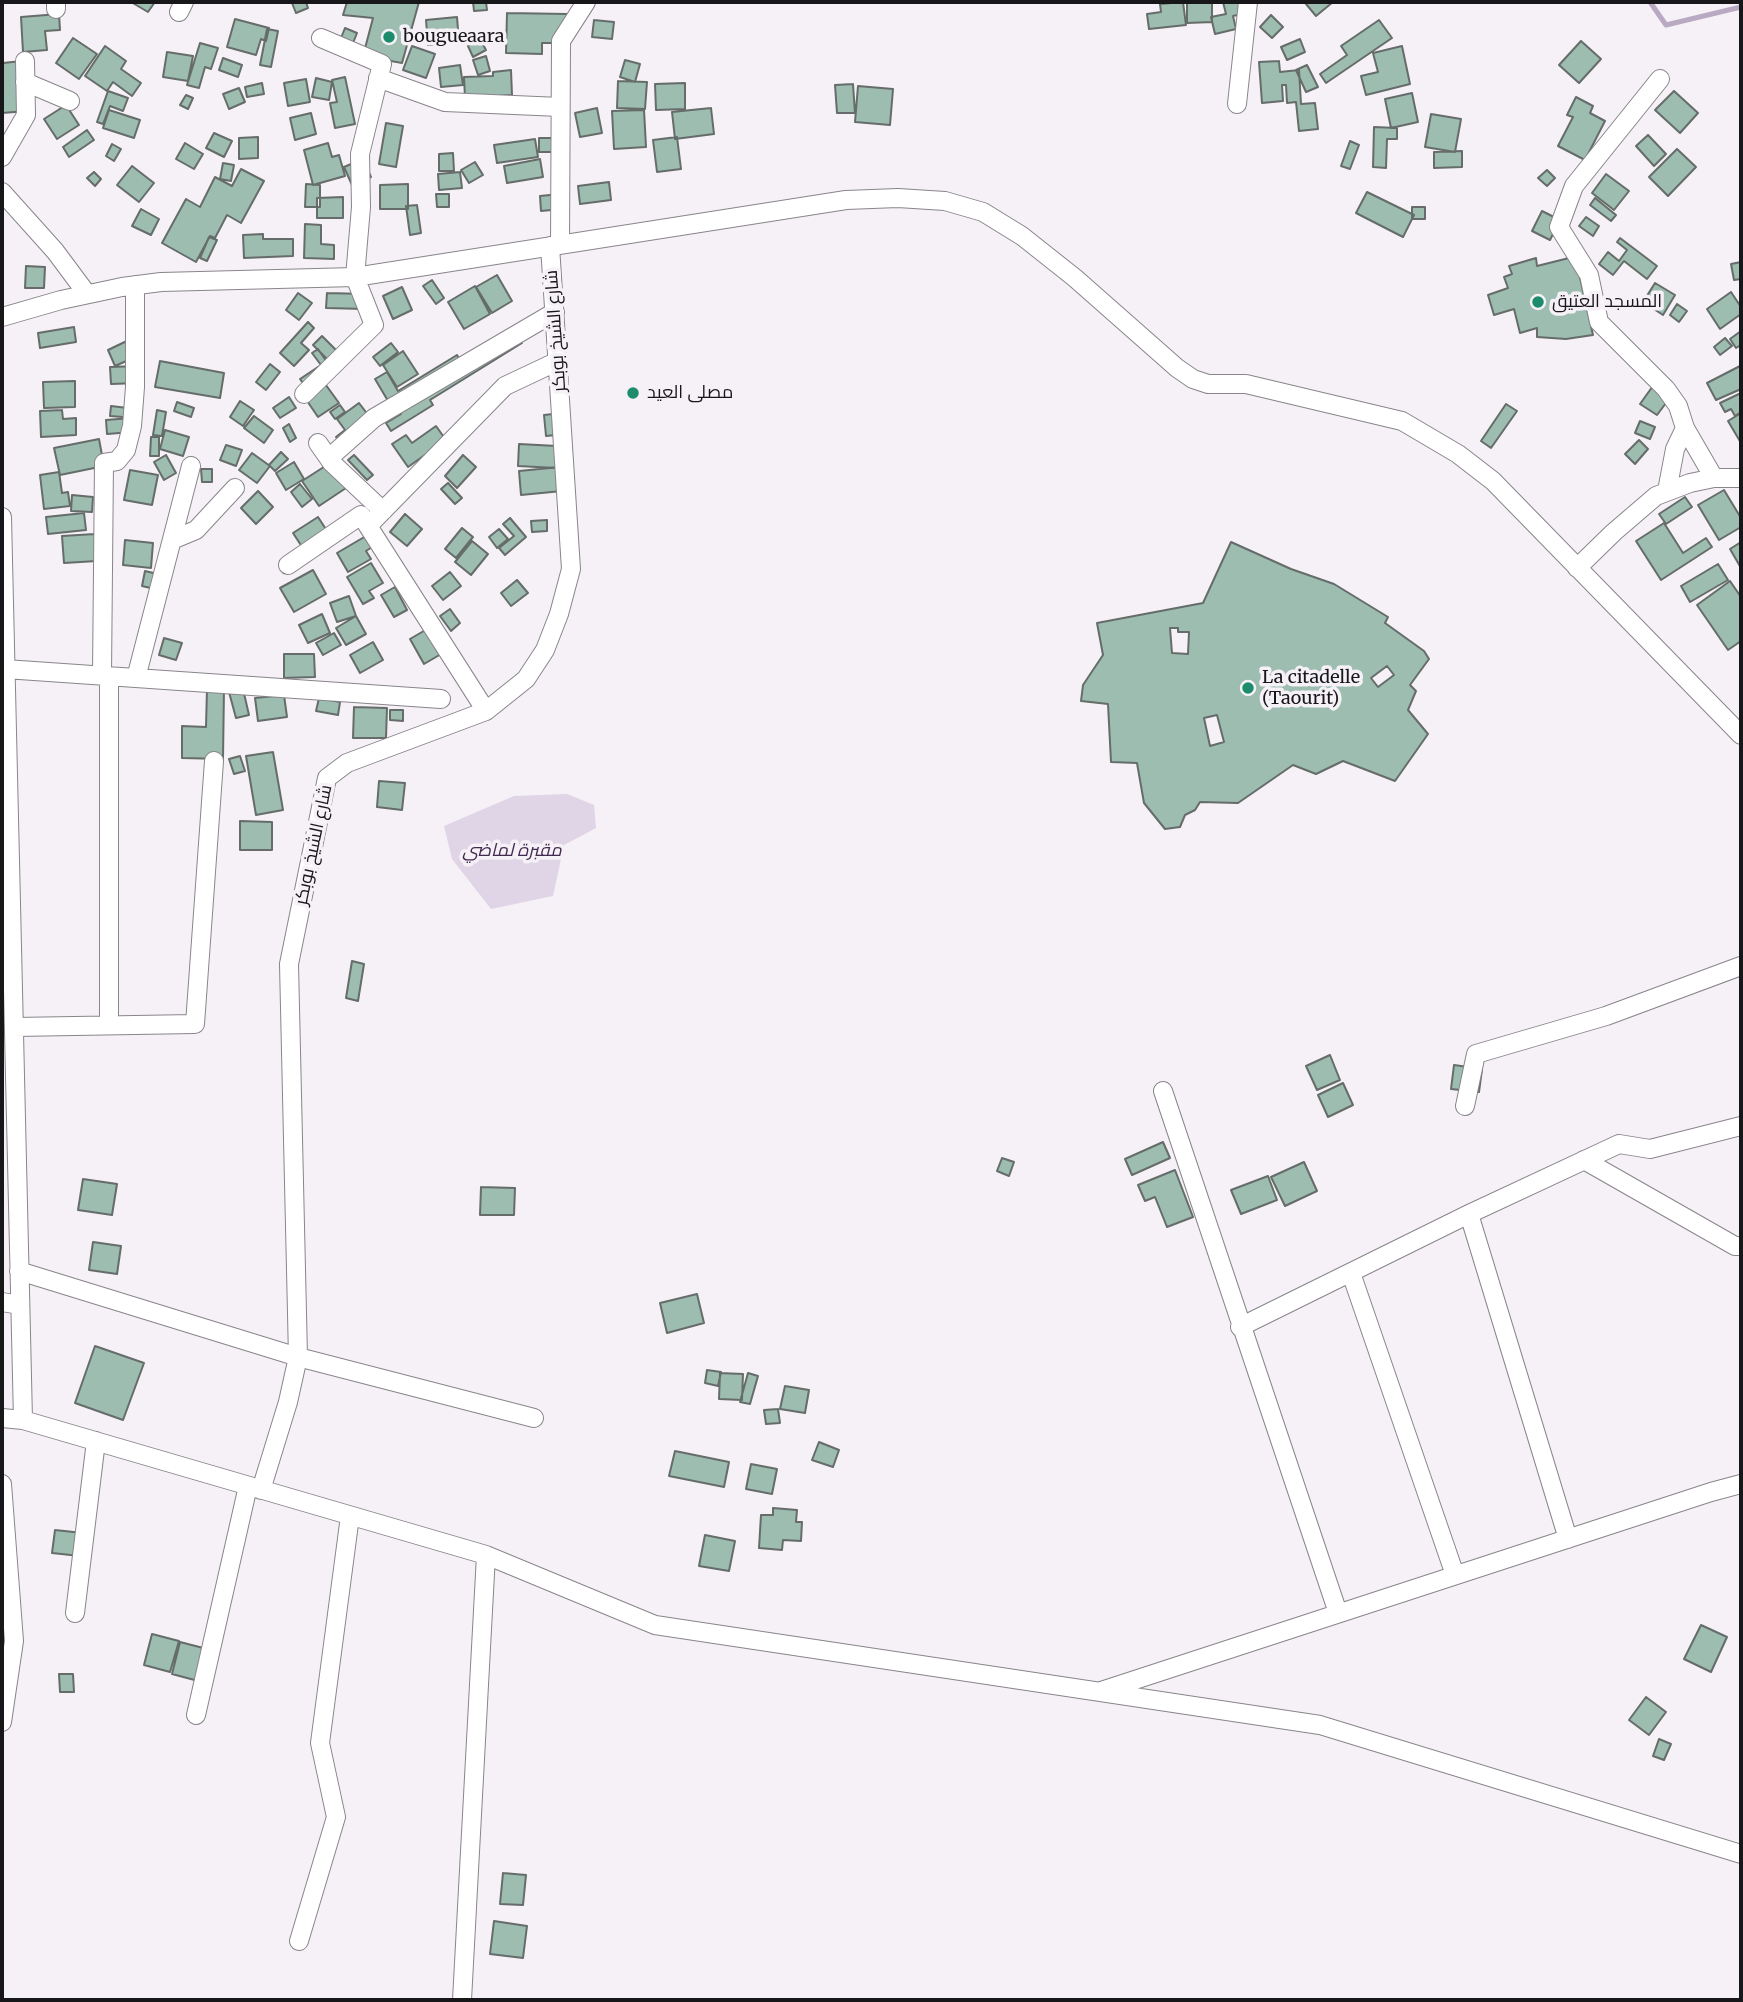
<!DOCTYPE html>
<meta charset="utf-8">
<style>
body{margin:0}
#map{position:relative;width:1743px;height:2002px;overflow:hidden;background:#f5f1f7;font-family:Merriweather,serif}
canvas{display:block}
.frame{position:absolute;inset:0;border:4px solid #171618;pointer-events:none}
</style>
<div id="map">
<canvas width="1743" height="2002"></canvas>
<div class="frame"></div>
</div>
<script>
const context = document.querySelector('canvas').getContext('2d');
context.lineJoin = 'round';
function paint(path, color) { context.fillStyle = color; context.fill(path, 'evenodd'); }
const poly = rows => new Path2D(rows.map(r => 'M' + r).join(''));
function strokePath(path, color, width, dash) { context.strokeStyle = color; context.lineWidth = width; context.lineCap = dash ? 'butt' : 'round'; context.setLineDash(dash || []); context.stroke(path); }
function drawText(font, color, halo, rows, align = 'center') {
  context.font = font + ' Merriweather,Cairo,serif'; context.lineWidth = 7; context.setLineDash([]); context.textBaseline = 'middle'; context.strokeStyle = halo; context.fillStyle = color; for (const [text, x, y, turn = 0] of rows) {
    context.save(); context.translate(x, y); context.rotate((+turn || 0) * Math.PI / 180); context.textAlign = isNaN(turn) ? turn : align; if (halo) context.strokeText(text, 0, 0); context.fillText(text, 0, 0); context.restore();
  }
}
paint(poly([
 [567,794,594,805,596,828,564,845,553,896,491,909,452,859,444,826,514,796]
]), '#dfd5e6');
strokePath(poly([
 [1650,2,1666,25,1741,7]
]), '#b9a9c3', 5);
const building = poly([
 [131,2,155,2,148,12,131,2],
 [306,2,308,8,296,13,292,3,306,2],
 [347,2,419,2,402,63,363,56,373,18,343,15,347,2],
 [473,2,486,2,487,10,474,11,473,2],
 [1183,2,1186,25,1149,29,1147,14,1161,12,1160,4,1183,2],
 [1187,2,1212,2,1212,22,1187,23,1187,2],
 [1223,2,1249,2,1251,12,1233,16,1236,29,1215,34,1211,17,1226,14,1223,2],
 [1310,2,1333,2,1316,16,1306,4,1310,2],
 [507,13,567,14,566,43,542,43,542,54,506,53,507,13],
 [59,14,60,30,45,31,47,50,23,52,21,17,59,14],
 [1271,15,1283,27,1272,38,1260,27,1271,15],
 [457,17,459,42,428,45,426,20,457,17],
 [235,19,269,28,266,41,261,39,256,55,227,47,235,19],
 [594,20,614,22,612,39,592,37,594,20],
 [1379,20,1392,38,1326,83,1320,74,1347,55,1341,46,1379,20],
 [345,28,357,33,353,43,341,38,345,28],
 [267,29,278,31,271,67,260,65,267,29],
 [73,38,97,54,79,79,56,63,73,38],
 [480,39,486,50,473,57,468,46,480,39],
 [1300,39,1305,52,1287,60,1281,47,1300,39],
 [1581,41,1601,59,1579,83,1559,65,1581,41],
 [200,43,218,48,211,69,205,67,199,88,187,85,200,43],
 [105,46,126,61,121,69,141,83,132,96,113,82,107,91,85,76,105,46],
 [412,46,435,54,426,78,403,70,412,46],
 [1402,46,1410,84,1366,95,1361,76,1378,72,1373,53,1402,46],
 [167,52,193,56,188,81,163,77,167,52],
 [486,56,490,71,478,75,473,60,486,56],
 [223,58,242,65,238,77,219,70,223,58],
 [625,60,640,64,635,82,620,77,625,60],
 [22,61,27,111,2,113,3,63,22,61],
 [1279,61,1280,72,1299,70,1301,104,1315,103,1318,129,1299,131,1296,102,1287,103,1286,85,1282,85,1283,101,1262,103,1259,62,1279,61],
 [460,65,463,85,441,87,439,68,460,65],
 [1307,65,1318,87,1306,92,1296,70,1307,65],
 [511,70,512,95,465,98,464,77,493,76,493,72,511,70],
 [345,77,355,124,335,128,330,103,337,102,332,80,345,77],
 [316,78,332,82,329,100,312,97,316,78],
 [306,79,310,102,288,106,284,83,306,79],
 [618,81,647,82,645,109,617,108,618,81],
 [262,83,264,94,247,97,245,87,262,83],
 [685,83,685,109,656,110,655,84,685,83],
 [853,84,855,113,837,113,835,85,853,84],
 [858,86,893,89,890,125,855,122,858,86],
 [239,88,245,102,229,109,223,94,239,88],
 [108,91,128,98,123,111,110,106,103,124,97,122,108,91],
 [1674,91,1698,113,1680,133,1655,110,1674,91],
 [1412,93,1418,122,1391,128,1385,99,1412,93],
 [186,95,193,98,188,109,180,105,186,95],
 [1576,97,1593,106,1590,113,1605,121,1585,160,1558,146,1573,117,1567,115,1576,97],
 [66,105,79,125,57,139,44,119,66,105],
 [597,108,602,133,580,137,575,113,597,108],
 [711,108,714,134,675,139,672,112,711,108],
 [109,110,140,120,134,138,103,128,109,110],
 [644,110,646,147,614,149,612,111,644,110],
 [311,113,316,134,295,140,290,118,311,113],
 [1431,114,1461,119,1455,152,1425,147,1431,114],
 [386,123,403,126,396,167,379,164,386,123],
 [1374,127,1397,128,1397,139,1387,139,1386,168,1373,167,1374,127],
 [87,130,94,140,69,157,63,147,87,130],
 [214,133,232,141,224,157,206,148,214,133],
 [1648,135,1666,154,1654,166,1636,146,1648,135],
 [258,137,258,158,239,159,239,138,258,137],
 [677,137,681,169,657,172,653,140,677,137],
 [539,138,556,138,556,152,539,152,539,138],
 [535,139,538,157,497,163,494,145,535,139],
 [1350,141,1359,145,1350,169,1341,166,1350,141],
 [185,143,203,154,194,169,176,159,185,143],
 [328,143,332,157,339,155,345,176,313,185,304,150,328,143],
 [112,144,121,149,114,161,106,156,112,144],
 [1677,149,1696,167,1668,196,1649,177,1677,149],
 [1462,151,1462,167,1434,168,1434,152,1462,151],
 [453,153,454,171,439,171,439,154,453,153],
 [363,159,371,177,352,185,344,167,363,159],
 [540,159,543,177,507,183,504,166,540,159],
 [475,162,483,175,469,183,461,170,475,162],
 [223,163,234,165,231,181,220,179,223,163],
 [132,166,154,183,139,202,117,185,132,166],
 [241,169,264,181,241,223,227,215,215,238,210,236,196,262,162,243,186,199,200,207,215,177,232,186,241,169],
 [1547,170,1555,178,1547,186,1538,178,1547,170],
 [94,172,101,179,95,186,87,178,94,172],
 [460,172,462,188,439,190,438,174,460,172],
 [1606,174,1629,191,1614,210,1592,193,1606,174],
 [609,182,611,200,580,204,578,186,609,182],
 [306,184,320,185,320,207,305,207,306,184],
 [408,184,408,209,380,209,380,185,408,184],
 [1367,192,1414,215,1403,237,1356,213,1367,192],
 [436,194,449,194,449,207,437,207,436,194],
 [560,194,562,209,541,211,540,196,560,194],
 [343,197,343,218,317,218,317,198,343,197],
 [1595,198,1616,215,1611,221,1590,205,1595,198],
 [417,205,421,233,410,235,406,206,417,205],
 [1412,207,1425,207,1425,219,1412,219,1412,207],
 [141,209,159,219,151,235,132,226,141,209],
 [1542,211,1560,220,1550,240,1532,231,1542,211],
 [1586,217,1599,226,1593,236,1579,226,1586,217],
 [305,224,321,225,321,244,334,245,334,259,304,258,305,224],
 [263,234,263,239,293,239,293,256,244,258,243,235,263,234],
 [209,237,217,240,207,261,200,258,209,237],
 [1620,238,1657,266,1647,279,1624,261,1613,275,1599,264,1608,252,1619,261,1627,250,1617,242,1620,238],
 [1536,258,1537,266,1569,258,1576,260,1593,335,1566,339,1537,337,1537,328,1520,333,1514,309,1494,315,1488,295,1508,288,1504,277,1512,274,1509,266,1536,258],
 [1741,262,1741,279,1734,280,1731,264,1741,262],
 [26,266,45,267,44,288,25,288,26,266],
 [497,275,512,301,492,313,476,287,497,275],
 [432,280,444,298,436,304,423,286,432,280],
 [1655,283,1675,295,1663,315,1643,302,1655,283],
 [475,286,490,314,464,329,448,302,475,286],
 [402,287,412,310,393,319,383,296,402,287],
 [1731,292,1741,307,1741,314,1720,329,1707,309,1731,292],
 [298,293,312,303,299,320,286,310,298,293],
 [327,293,366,294,365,309,326,308,327,293],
 [1677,304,1687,311,1679,322,1670,315,1677,304],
 [308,322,314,328,301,343,309,350,294,366,280,353,308,322],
 [74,327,76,342,40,348,38,333,74,327],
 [1741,331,1741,345,1736,348,1730,339,1741,331],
 [515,333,522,343,430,400,433,405,391,431,386,423,401,414,397,407,515,333],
 [322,336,343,357,334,366,313,345,322,336],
 [133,338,140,355,115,366,108,350,133,338],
 [1725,338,1732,346,1720,355,1714,347,1725,338],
 [391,343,398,352,380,366,373,357,391,343],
 [318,349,331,368,305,386,300,379,321,365,312,353,318,349],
 [403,351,418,374,397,387,383,365,403,351],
 [457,355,461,362,391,406,375,379,387,372,398,391,457,355],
 [160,361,224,373,220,398,155,387,160,361],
 [270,364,280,372,266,390,256,382,270,364],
 [138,366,139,383,111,384,110,367,138,366],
 [1740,366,1741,389,1716,400,1707,383,1740,366],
 [75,381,75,407,44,408,43,382,75,381],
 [323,381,339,403,318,417,303,395,323,381],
 [1655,383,1672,395,1657,415,1640,404,1655,383],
 [1741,393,1741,412,1735,416,1731,409,1725,412,1720,403,1741,393],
 [289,397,296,408,280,418,273,408,289,397],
 [240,401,254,410,243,426,230,417,240,401],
 [177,402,194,408,191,417,174,411,177,402],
 [359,403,372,420,340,443,336,437,345,430,337,419,359,403],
 [1506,404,1517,411,1491,448,1481,441,1506,404],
 [340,405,345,412,335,419,330,412,340,405],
 [111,406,136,409,135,418,110,416,111,406],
 [62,410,63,419,76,418,76,435,41,437,40,411,62,410],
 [157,410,166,412,162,436,153,435,157,410],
 [1741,413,1741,443,1728,421,1741,413],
 [553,414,556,435,546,436,544,415,553,414],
 [254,416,273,430,264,443,244,428,254,416],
 [131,418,132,432,107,434,106,420,131,418],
 [1640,421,1655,427,1650,439,1635,433,1640,421],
 [289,424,296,438,290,442,283,428,289,424],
 [436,426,446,440,408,467,392,444,406,435,412,443,436,426],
 [165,430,189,437,183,456,160,449,165,430],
 [151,437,159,437,159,456,150,456,151,437],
 [99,439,104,466,60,475,54,448,99,439],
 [1639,440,1648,449,1635,464,1625,454,1639,440],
 [519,444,557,446,556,468,518,466,519,444],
 [226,445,242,450,236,466,220,460,226,445],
 [281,452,288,459,275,471,269,465,281,452],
 [252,453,270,466,257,483,239,470,252,453],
 [166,455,176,473,164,480,154,462,166,455],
 [354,455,373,475,367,480,348,460,354,455],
 [463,455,476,467,457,488,445,476,463,455],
 [294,462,304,479,286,490,276,473,294,462],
 [330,463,346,488,319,506,302,481,330,463],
 [560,467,562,491,521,495,519,471,560,467],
 [201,469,212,469,212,482,202,482,201,469],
 [130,470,158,475,152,505,124,500,130,470],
 [59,472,62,493,68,492,70,506,44,509,40,475,59,472],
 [448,483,462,498,455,504,441,489,448,483],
 [300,484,312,499,302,507,291,492,300,484],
 [1724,490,1741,518,1741,527,1719,540,1698,505,1724,490],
 [258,491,273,507,256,524,241,508,258,491],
 [72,495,93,497,92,512,71,511,72,495],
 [1685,497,1692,507,1666,524,1659,514,1685,497],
 [84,513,86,530,48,534,46,517,84,513],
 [405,514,422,529,407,546,390,532,405,514],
 [318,517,331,537,306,553,293,533,318,517],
 [510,518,526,537,505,555,499,548,514,536,503,524,510,518],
 [547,520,547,531,532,532,531,521,547,520],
 [1664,523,1683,553,1706,538,1712,547,1661,580,1636,541,1664,523],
 [462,528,473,537,456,558,445,549,462,528],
 [499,529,508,539,497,548,489,537,499,529],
 [371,533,377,544,366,551,371,559,348,572,337,553,371,533],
 [95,534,97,561,64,563,62,536,95,534],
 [125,540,153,543,151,568,123,565,125,540],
 [472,541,488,554,471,575,455,562,472,541],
 [1231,542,1291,569,1334,584,1388,617,1385,623,1424,651,1429,659,1410,685,1416,691,1408,710,1428,734,1395,781,1343,761,1316,774,1293,765,1238,803,1200,802,1195,810,1185,815,1180,827,1165,829,1144,803,1137,763,1111,762,1108,704,1081,701,1083,685,1103,655,1097,623,1203,603,1231,542],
 [1741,542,1741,568,1730,549,1741,542],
 [371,563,383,583,369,591,374,598,363,604,347,577,371,563],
 [1718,564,1728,580,1690,602,1681,586,1718,564],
 [313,570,326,594,294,612,280,588,313,570],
 [145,571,162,575,159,590,142,586,145,571],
 [450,572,461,586,443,600,432,586,450,572],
 [517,580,528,593,511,606,501,593,517,580],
 [1730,581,1741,597,1741,641,1728,650,1697,605,1730,581],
 [395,587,407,610,394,617,381,595,395,587],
 [349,596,356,616,337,622,330,603,349,596],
 [450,609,460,623,451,631,440,616,450,609],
 [322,614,330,633,308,643,299,625,322,614],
 [356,616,366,634,346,645,336,628,356,616],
 [434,625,448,650,424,664,410,639,434,625],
 [1170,628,1178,628,1178,632,1189,632,1188,654,1172,653,1170,628],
 [334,633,341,645,323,655,316,643,334,633],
 [164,638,182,643,176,660,159,655,164,638],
 [373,642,383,660,360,673,350,655,373,642],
 [284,654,314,654,315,677,284,678,284,654],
 [1387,666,1394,675,1378,687,1371,678,1387,666],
 [207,688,224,688,223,759,182,758,182,726,206,727,207,688],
 [243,689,249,715,236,718,229,692,243,689],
 [284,695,287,717,258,721,255,698,284,695],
 [319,698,340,702,338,715,316,711,319,698],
 [354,707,387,708,386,738,353,738,354,707],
 [390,710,403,710,403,721,390,720,390,710],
 [1217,715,1224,742,1210,746,1204,718,1217,715],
 [273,752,283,810,256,815,246,756,273,752],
 [240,756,245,771,234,774,229,759,240,756],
 [379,781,405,783,402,810,377,807,379,781],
 [240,821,272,822,272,850,240,850,240,821],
 [352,961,364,964,358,1001,346,998,352,961],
 [1330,1055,1340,1080,1317,1090,1306,1066,1330,1055],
 [1454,1065,1482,1069,1479,1092,1451,1089,1454,1065],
 [1343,1083,1353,1105,1328,1117,1318,1095,1343,1083],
 [1163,1142,1170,1158,1132,1175,1125,1159,1163,1142],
 [1002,1158,1014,1162,1009,1176,997,1171,1002,1158],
 [1304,1162,1317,1191,1285,1206,1271,1177,1304,1162],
 [1175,1170,1193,1217,1167,1227,1155,1197,1145,1201,1138,1185,1175,1170],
 [1268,1176,1277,1200,1241,1214,1231,1190,1268,1176],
 [83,1179,117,1184,112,1215,78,1210,83,1179],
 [481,1187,515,1188,514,1215,480,1215,481,1187],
 [93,1242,121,1246,117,1274,89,1270,93,1242],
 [697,1294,704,1323,667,1333,660,1303,697,1294],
 [95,1346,144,1363,123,1420,75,1403,95,1346],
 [707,1370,721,1372,718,1386,705,1383,707,1370],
 [720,1373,743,1374,742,1400,719,1399,720,1373],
 [748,1373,758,1376,750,1404,740,1402,748,1373],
 [785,1386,809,1390,805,1413,780,1409,785,1386],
 [778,1409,780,1423,766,1424,764,1410,778,1409],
 [819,1442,839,1450,833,1467,812,1460,819,1442],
 [675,1451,729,1462,724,1487,669,1476,675,1451],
 [751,1464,777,1469,772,1494,746,1489,751,1464],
 [773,1508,797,1510,796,1522,802,1522,801,1541,783,1540,782,1550,759,1548,761,1515,773,1515,773,1508],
 [55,1530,83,1533,80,1556,52,1553,55,1530],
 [705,1535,735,1541,729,1571,699,1566,705,1535],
 [1701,1625,1727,1637,1711,1672,1684,1659,1701,1625],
 [152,1634,179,1641,170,1672,144,1665,152,1634],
 [180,1642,211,1650,202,1682,172,1674,180,1642],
 [59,1674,73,1674,74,1692,60,1692,59,1674],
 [1646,1697,1666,1712,1649,1735,1629,1720,1646,1697],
 [1659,1739,1671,1744,1664,1760,1653,1756,1659,1739],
 [503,1873,526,1875,523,1905,500,1904,503,1873],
 [494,1921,527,1926,523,1958,490,1954,494,1921]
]);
paint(building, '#9cbdaf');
strokePath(building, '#656c69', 2);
const minor = poly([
 [56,2,56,9],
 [179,12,184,2],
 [378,78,445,102,560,107],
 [1660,79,1574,186,1559,227,1589,275,1599,322,1666,389,1678,406,1685,428,1714,478],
 [25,82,70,101],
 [1237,104,1248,2],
 [2,157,26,115,25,61],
 [2,192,55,251,87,294],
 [560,244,561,41,586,2],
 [2,317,61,300,122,287,161,282,355,277,846,200,898,198,945,201,983,212,1022,236,1075,278,1177,368,1193,379,1208,384,1246,384,1402,421,1458,454,1493,481,1741,735],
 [304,394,374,325,355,277,361,207,360,154,382,64,321,38],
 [318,443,332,463,383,511],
 [329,458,374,418,555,312],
 [1667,491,1675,449,1685,428],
 [2,517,23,1420],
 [368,526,505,386,558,361],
 [172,540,196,530,235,488],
 [288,565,361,515,486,711],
 [1577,568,1614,532,1656,496,1690,483,1714,478,1741,478],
 [5,669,441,699],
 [102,675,104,463,117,461,126,450,132,426,135,387,135,285],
 [136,678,191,466],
 [109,1025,109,676],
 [14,1027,195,1024,214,761],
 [1163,1091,1338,1613],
 [1465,1106,1476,1054,1606,1016,1741,966],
 [1584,1160,1735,1246,1741,1246],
 [1469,1214,1568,1539],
 [19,1271,298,1357,534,1418],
 [1351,1273,1455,1575],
 [2,1302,20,1305],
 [1240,1327,1469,1214,1619,1144,1650,1149,1741,1126],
 [2,1418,23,1420,486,1555,655,1625,1320,1725,1741,1854],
 [2,1484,14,1641,2,1722],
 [261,1490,288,1402,298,1357,289,964,327,778,347,763,486,711,526,679,545,650,559,614,571,569,550,246],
 [75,1613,96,1441],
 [1101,1691,1711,1492,1741,1484],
 [196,1715,248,1486],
 [299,1941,336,1817,320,1743,350,1516],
 [462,2000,486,1555]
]);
strokePath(minor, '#89858b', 20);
strokePath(minor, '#fff', 18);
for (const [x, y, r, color] of [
 [389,37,7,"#1d8c6c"],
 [1538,302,7,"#1d8c6c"],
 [633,393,7,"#1d8c6c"],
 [1248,688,7,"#1d8c6c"]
]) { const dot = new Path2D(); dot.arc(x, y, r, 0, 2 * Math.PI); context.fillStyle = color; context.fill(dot); strokePath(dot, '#f5f1f7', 2.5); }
drawText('18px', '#171618', '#f5f1f7', [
 ["bougueaara",403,37],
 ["المسجد العتيق",1552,302],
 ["مصلى العيد",647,393],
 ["La citadelle",1262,678],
 ["(Taourit)",1262,699]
], 'left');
drawText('18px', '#171618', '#f5f1f7', [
 ["شارع الشيخ بوبكر",556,331,-94],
 ["شارع الشيخ بوبكر",314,845,-78]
]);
drawText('italic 18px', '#41294f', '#f5f1f7', [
 ["مقبرة لماضي",512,851]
]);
</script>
